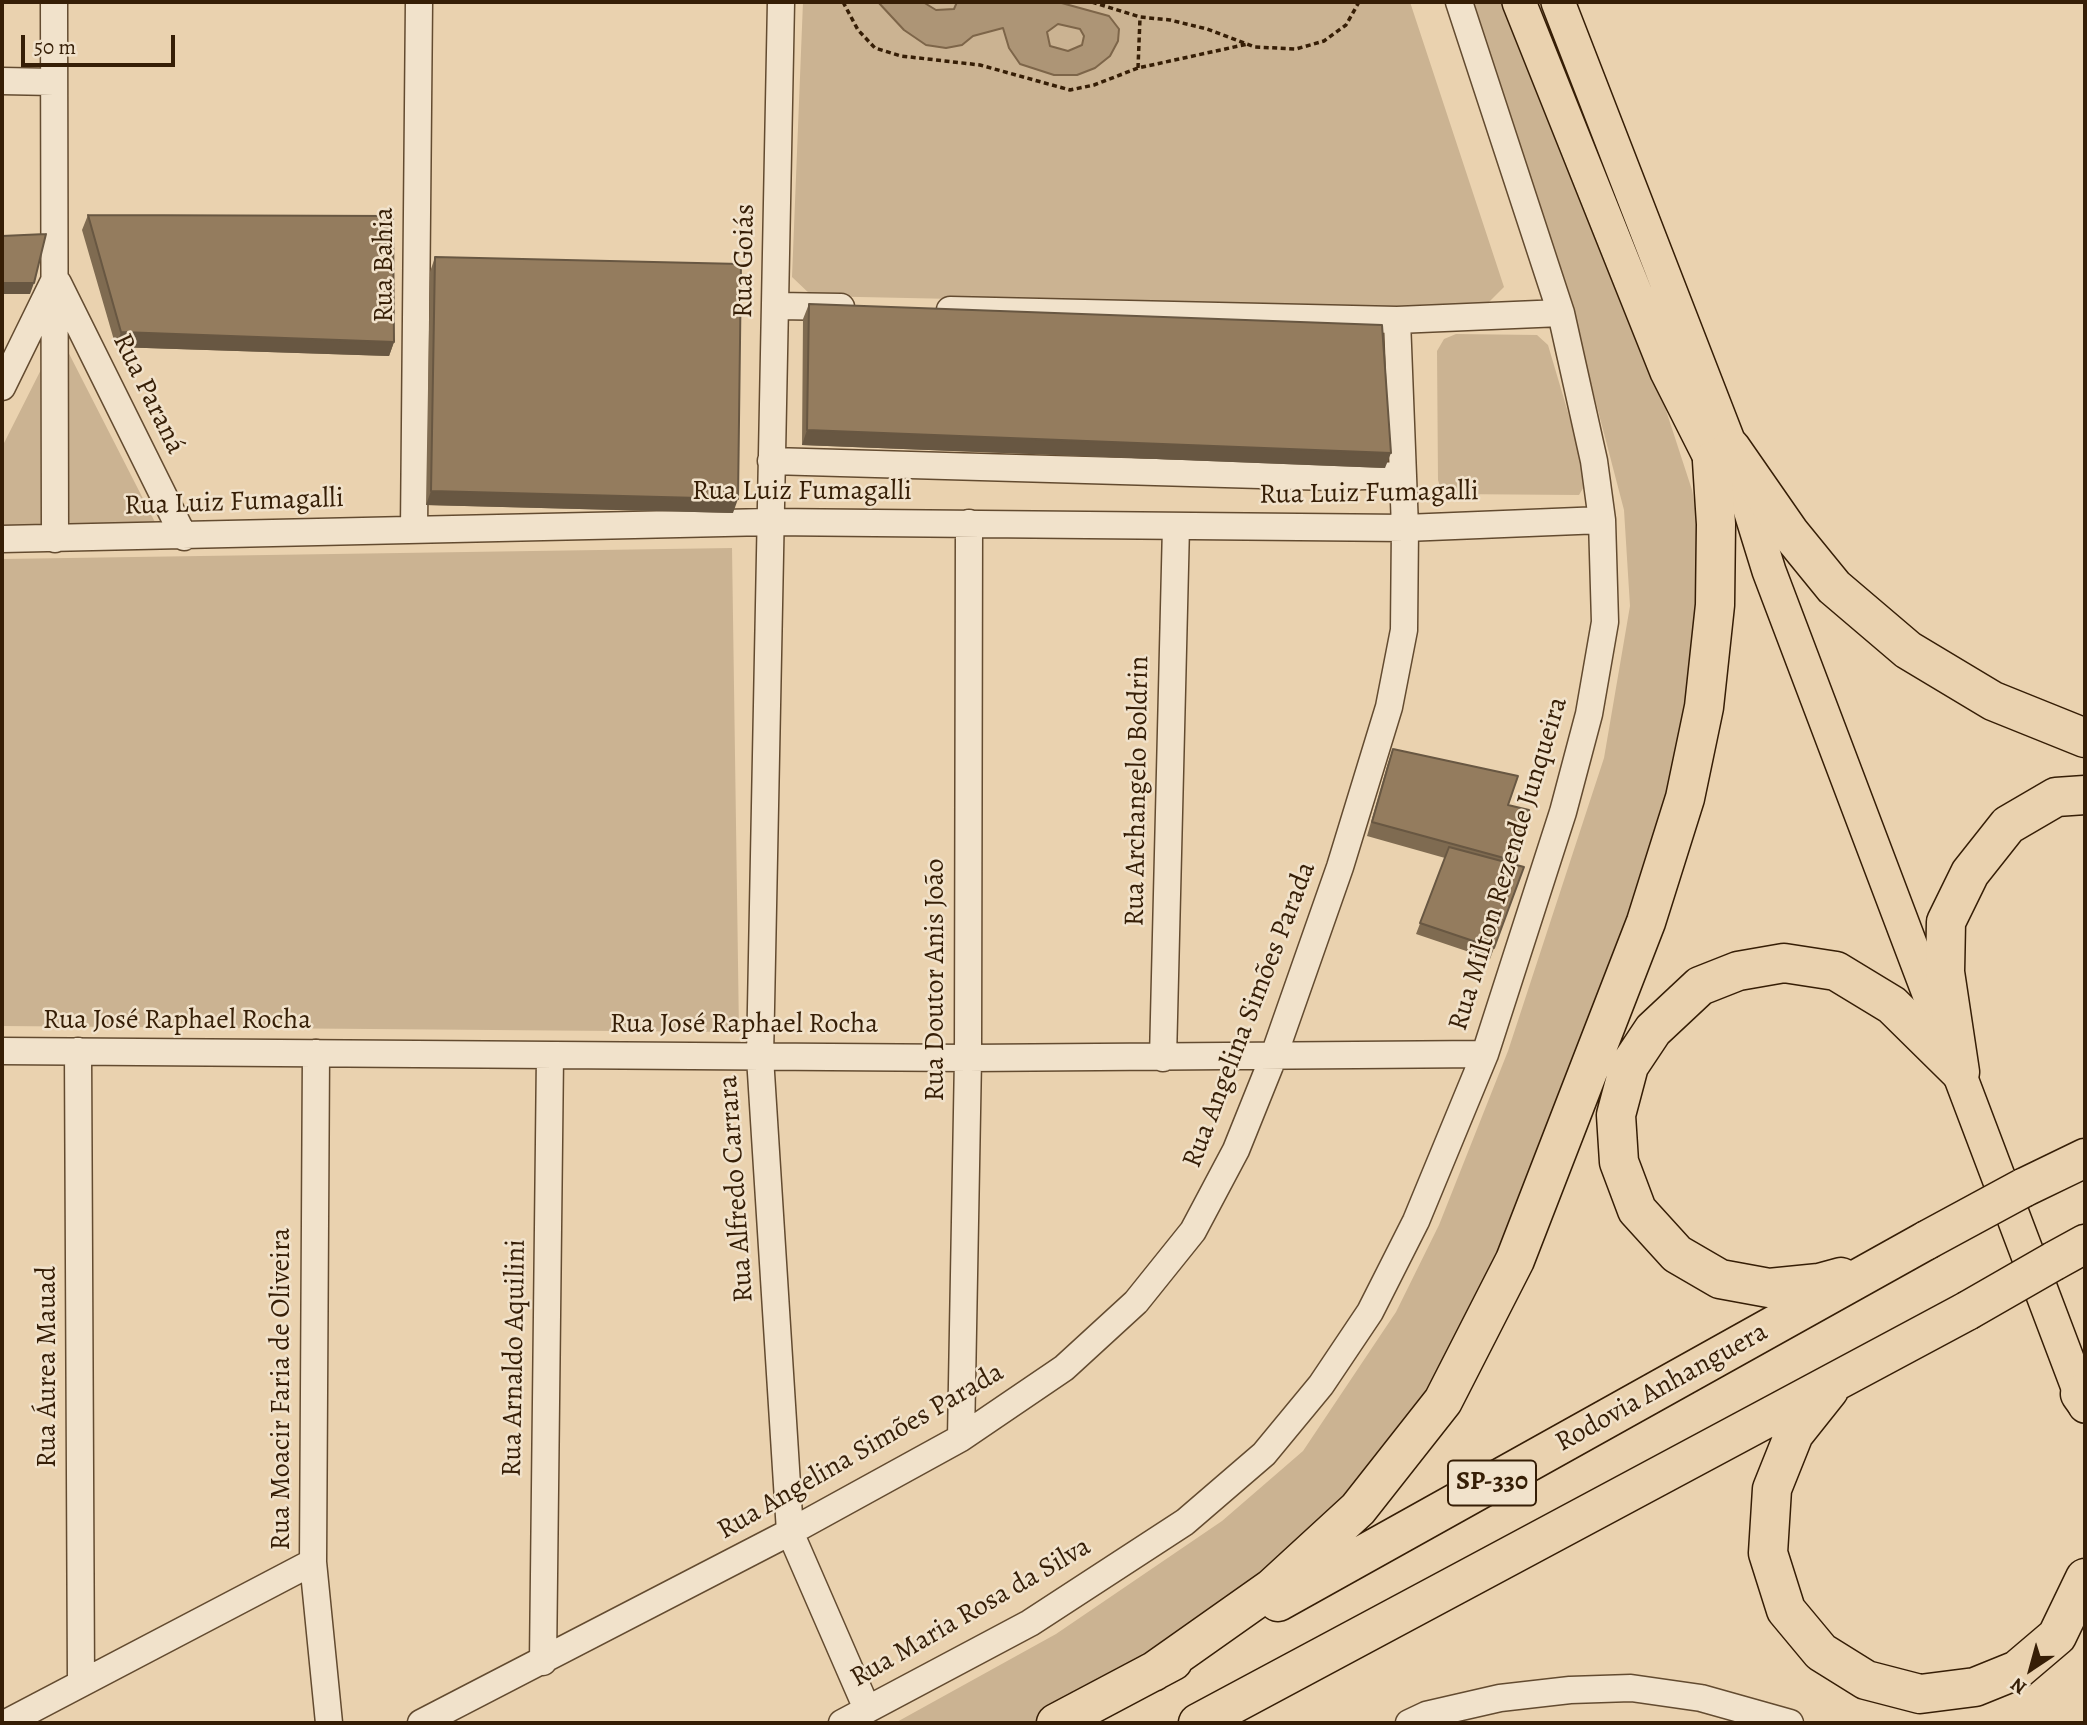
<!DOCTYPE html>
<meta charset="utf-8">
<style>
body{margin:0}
#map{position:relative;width:2087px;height:1725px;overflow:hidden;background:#ead2af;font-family:Alegreya,serif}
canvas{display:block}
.frame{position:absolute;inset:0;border:4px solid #361e06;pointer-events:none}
.north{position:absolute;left:1996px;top:1634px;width:70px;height:70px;-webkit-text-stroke:5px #f1e2cb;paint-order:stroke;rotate:216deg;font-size:19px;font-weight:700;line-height:28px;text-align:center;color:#361e06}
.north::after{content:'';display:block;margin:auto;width:24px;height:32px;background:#361e06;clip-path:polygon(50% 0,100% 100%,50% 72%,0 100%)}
.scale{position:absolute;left:21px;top:35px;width:154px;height:32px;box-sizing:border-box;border:4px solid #361e06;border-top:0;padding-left:9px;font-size:21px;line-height:24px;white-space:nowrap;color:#361e06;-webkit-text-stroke:5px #f1e2cb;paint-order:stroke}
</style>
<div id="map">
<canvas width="2087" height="1725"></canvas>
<div class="frame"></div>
<div class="north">N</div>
<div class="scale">50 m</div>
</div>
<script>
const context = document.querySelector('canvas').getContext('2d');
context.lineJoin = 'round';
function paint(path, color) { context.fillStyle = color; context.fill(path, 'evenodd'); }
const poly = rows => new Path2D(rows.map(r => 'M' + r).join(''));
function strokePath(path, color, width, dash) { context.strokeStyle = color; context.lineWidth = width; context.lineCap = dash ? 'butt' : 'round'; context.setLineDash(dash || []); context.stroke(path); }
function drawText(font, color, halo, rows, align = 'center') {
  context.font = font + ' Alegreya,serif'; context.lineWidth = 5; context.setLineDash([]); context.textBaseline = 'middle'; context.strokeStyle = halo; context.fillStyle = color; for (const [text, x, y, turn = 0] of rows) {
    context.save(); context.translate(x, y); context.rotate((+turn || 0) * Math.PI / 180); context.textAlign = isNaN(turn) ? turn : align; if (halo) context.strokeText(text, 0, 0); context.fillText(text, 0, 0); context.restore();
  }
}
paint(poly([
 [803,2,1410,2,1504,287,1481,310,812,296,792,277],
 [1470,2,1507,2,1663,401,1692,490,1705,558,1693,701,1654,870,1543,1158,1431,1398,1353,1503,1261,1586,1040,1723,895,1723,1056,1634,1222,1521,1303,1451,1396,1312,1439,1225,1508,1051,1604,758,1630,606,1624,510,1572,311],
 [59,334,159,530,2,529,2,447],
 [1456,334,1537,335,1548,345,1588,480,1579,495,1449,494,1441,490,1438,480,1437,351,1444,339],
 [732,548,739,1032,2,1026,2,559]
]), '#cbb392');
const water = poly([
 [878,2,923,2,936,10,954,9,957,2,1058,2,1109,16,1119,29,1118,41,1110,56,1095,68,1077,75,1054,75,1020,64,1009,48,1003,28,973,36,962,45,946,48,926,45,904,30,878,2],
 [1058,24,1080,29,1084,36,1082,45,1068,51,1050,46,1047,32,1058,24]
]);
paint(water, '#ad9576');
strokePath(water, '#7d6549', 2);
const minor = poly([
 [54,2,55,539],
 [781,2,760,1057,790,1532,867,1709],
 [2,81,54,82],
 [58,283,184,537],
 [777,306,841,307],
 [950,310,1397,320,1561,313],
 [2,387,53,283],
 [771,461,1330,477,1403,475],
 [414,529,419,2],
 [2,539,769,522,1405,528,1602,520],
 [2,1051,968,1058,1485,1054],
 [78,1051,81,1682],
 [316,1053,313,1562,329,1723],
 [1163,1058,1176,526],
 [961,1438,968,1058,969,523],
 [543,1662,550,1055],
 [6,1723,313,1562],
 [421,1723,790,1532,961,1438,1064,1368,1136,1302,1193,1231,1236,1150,1273,1058,1340,867,1389,707,1404,630,1405,528,1397,320],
 [842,1723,1030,1623,1185,1522,1264,1454,1321,1385,1370,1312,1416,1221,1485,1054,1563,812,1589,714,1605,622,1602,520,1594,461,1561,313,1459,2],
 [1409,1723,1426,1715,1500,1698,1570,1690,1631,1688,1701,1698,1790,1723]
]);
const major = poly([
 [1519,2,1667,372,1724,485],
 [1558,2,1731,448,1769,571,2085,1406]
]);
const highway = poly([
 [1731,448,1790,533,1834,587,1908,650,1993,701,2085,738],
 [1960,1072,1945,972,1946,922,1970,873,2008,825,2056,797,2085,795],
 [2023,1188,2085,1158],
 [2054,1261,2085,1244],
 [1841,1277,1819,1283,1769,1288,1720,1279,1677,1254,1637,1210,1619,1162,1616,1115,1629,1066,1653,1030,1700,986,1738,971,1784,963,1836,971,1892,1005,1960,1072],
 [1829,1390,1794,1434,1772,1489,1768,1553,1786,1610,1821,1652,1866,1680,1920,1694,1975,1687,2017,1670,2057,1636,2085,1578],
 [2080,1394,2085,1401],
 [1278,1602,1927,1240],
 [1153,1672,1272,1588,1358,1509,1443,1401,1515,1260,1646,922,1685,798,1704,707,1715,605,1716,524,1712,461],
 [1056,1723,1173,1661],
 [1198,1723,1967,1311]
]);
strokePath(minor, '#634b30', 29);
strokePath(major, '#361e06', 36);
strokePath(highway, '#361e06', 41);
strokePath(poly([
 [843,2,858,30,875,48,901,56,980,65,1070,90,1094,85,1138,68,1248,44],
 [1092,2,1140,17,1170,20,1207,29,1255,47,1296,49,1324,41,1346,25,1359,2],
 [1138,68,1140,18]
]), '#361e06', 3.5, [5, 3.5]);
strokePath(minor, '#f1e2cb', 26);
strokePath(major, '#ead2af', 33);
strokePath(highway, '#ead2af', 38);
const highwayBridge = poly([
 [1927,1240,2023,1188],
 [1967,1311,2054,1261]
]);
strokePath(highwayBridge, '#361e06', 41, []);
strokePath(highwayBridge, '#ead2af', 38);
paint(poly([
 [88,215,394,342,389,356,116,347,82,230],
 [435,257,733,513,426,505,430,272],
 [809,304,1385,468,802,445,803,319],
 [1393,749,1508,805,1529,810,1513,864,1524,867,1490,959,1416,934,1445,858,1367,836,1388,763]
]), '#7f6b51');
paint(poly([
 [2,283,34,283,30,294,2,294],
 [121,332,394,342,389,356,116,347],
 [807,430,1391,453,1385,468,802,445],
 [431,491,738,499,733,513,426,505]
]), '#685742');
const building = poly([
 [88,215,393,216,394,342,121,332,88,215],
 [46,234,34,283,2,283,2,236,46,234],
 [435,257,741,264,738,499,431,491,435,257],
 [809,304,1382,325,1391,453,807,430,809,304],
 [1393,749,1518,776,1508,805,1529,810,1515,861,1372,822,1393,749],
 [1449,847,1524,867,1494,948,1420,923,1449,847]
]);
paint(building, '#947c5e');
strokePath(building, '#685742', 2);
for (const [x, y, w] of [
 [1492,1483,88]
]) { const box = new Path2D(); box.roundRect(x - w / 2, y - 22.5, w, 45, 5); context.fillStyle = '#f1e2cb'; context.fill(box); strokePath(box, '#361e06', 2); }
drawText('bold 26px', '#361e06', null, [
 ["SP-330",1492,1483]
]);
drawText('28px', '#361e06', '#f1e2cb', [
 ["Rua Goiás",745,261,-89],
 ["Rua Bahia",385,265,-90],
 ["Rua Paraná",148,394,64],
 ["Rua Luiz Fumagalli",802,492],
 ["Rua Luiz Fumagalli",1369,494,-1],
 ["Rua Luiz Fumagalli",234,503,-2],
 ["Rua Archangelo Boldrin",1138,791,-89],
 ["Rua Milton Rezende Junqueira",1509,864,-73],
 ["Rua Doutor Anis João",936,980,-90],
 ["Rua Angelina Simões Parada",1250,1015,-69],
 ["Rua José Raphael Rocha",177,1021],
 ["Rua José Raphael Rocha",744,1025],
 ["Rua Alfredo Carrara",737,1189,-94],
 ["Rua Arnaldo Aquilini",515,1358,-89],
 ["Rua Áurea Mauad",48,1367,-90],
 ["Rodovia Anhanguera",1662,1388,-29],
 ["Rua Moacir Faria de Oliveira",282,1389,-90],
 ["Rua Angelina Simões Parada",861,1452,-30],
 ["Rua Maria Rosa da Silva",971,1613,-30]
]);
</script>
